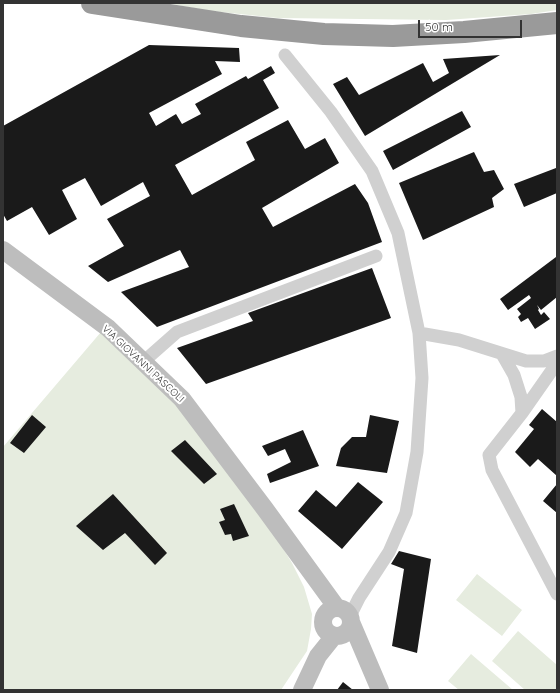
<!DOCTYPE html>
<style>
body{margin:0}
#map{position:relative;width:560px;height:693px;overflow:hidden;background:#fff;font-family:Quicksand,sans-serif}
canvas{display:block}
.frame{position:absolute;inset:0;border:4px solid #333;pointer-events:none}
.scale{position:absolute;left:418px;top:20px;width:104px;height:18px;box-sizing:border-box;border:2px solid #333;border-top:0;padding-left:5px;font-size:12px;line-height:14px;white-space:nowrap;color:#333;-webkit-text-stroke:3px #fff;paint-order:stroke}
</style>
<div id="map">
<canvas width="560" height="693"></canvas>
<div class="frame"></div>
<div class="scale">50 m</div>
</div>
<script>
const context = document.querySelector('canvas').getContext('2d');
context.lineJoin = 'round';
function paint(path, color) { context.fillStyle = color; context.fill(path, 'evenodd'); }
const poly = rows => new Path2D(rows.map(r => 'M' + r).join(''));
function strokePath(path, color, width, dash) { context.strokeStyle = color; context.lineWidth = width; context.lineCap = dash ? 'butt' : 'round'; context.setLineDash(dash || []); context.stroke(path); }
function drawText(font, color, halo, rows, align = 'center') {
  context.font = font + ' Quicksand,sans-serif'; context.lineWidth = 4; context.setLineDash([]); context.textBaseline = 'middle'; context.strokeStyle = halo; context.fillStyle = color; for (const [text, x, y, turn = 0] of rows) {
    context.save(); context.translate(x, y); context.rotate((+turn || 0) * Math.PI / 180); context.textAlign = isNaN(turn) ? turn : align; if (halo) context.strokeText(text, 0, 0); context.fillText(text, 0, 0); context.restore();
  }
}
paint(poly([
 [165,3,557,3,557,10,531,14,446,20,278,18,211,11],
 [101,332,177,405,259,509,292,563,304,587,312,614,311,629,307,651,281,690,3,690,3,447],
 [477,574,522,610,502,636,456,600],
 [518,631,557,665,557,690,525,690,492,661],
 [471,654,513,690,459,690,448,681]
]), '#e6ecdf');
paint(poly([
 [149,45,239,48,240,62,215,61,222,74,149,113,156,126,176,114,182,124,201,114,195,104,246,76,248,79,271,66,275,73,263,80,279,108,175,165,192,195,255,160,246,142,288,120,305,149,325,138,339,163,262,208,273,227,355,184,368,203,382,242,157,327,121,292,189,267,180,250,108,282,88,266,124,246,107,219,150,196,143,182,101,206,85,178,62,190,77,219,49,235,32,207,7,221,3,214,3,126],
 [500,55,365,136,333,84,347,77,359,95,423,63,433,82,449,73,443,59],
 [462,111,471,127,393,170,383,151],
 [474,152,484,172,494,170,504,189,492,198,494,207,423,240,399,183],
 [556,168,557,171,557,193,524,207,514,184],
 [556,257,557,297,541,310,537,305,539,309,538,310,541,315,544,312,550,319,535,329,528,318,521,322,518,317,521,314,517,309,531,298,529,295,508,310,500,299],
 [372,268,391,318,206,384,177,348,253,321,248,313],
 [542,409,557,422,557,476,538,459,530,467,515,452,534,429,529,425],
 [32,415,46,427,24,453,10,443],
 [370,415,399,421,387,473,336,466,341,448,352,437,366,437],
 [303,430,319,466,270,483,267,474,291,462,285,449,268,456,262,446],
 [185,440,217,474,204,484,171,451],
 [358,482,383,502,342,549,298,511,316,490,336,507],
 [557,484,557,513,543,501],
 [113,494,167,553,155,565,125,533,103,550,76,526],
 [234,504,249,536,233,541,231,534,225,535,219,522,225,520,220,509],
 [399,551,431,559,417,653,392,646,404,569,391,564],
 [343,682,353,690,337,690]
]), '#1a1a1a');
strokePath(poly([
 [285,55,331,112,372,171,398,233,419,333,422,378,417,452,406,513,389,552,359,598,350,616],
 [419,333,459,340,526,361,544,361,557,356],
 [502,354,514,375,521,397,522,413],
 [143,362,177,332,376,256],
 [557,363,522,413,489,455,492,470,557,594]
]), '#d0d0d0', 13);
strokePath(poly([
 [3,250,108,328,182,399,265,509,337,608],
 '323 622a14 14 0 1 1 28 0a14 14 0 1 1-28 0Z',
 [351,622,380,690],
 [302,690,318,656,334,636]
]), '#bdbdbd', 18);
strokePath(poly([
 [92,3,241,26,324,34,393,36,464,32,557,23]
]), '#9a9a9a', 22);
drawText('10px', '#333', '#fff', [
 ["VIA GIOVANNI PASCOLI",143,364,43]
]);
</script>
